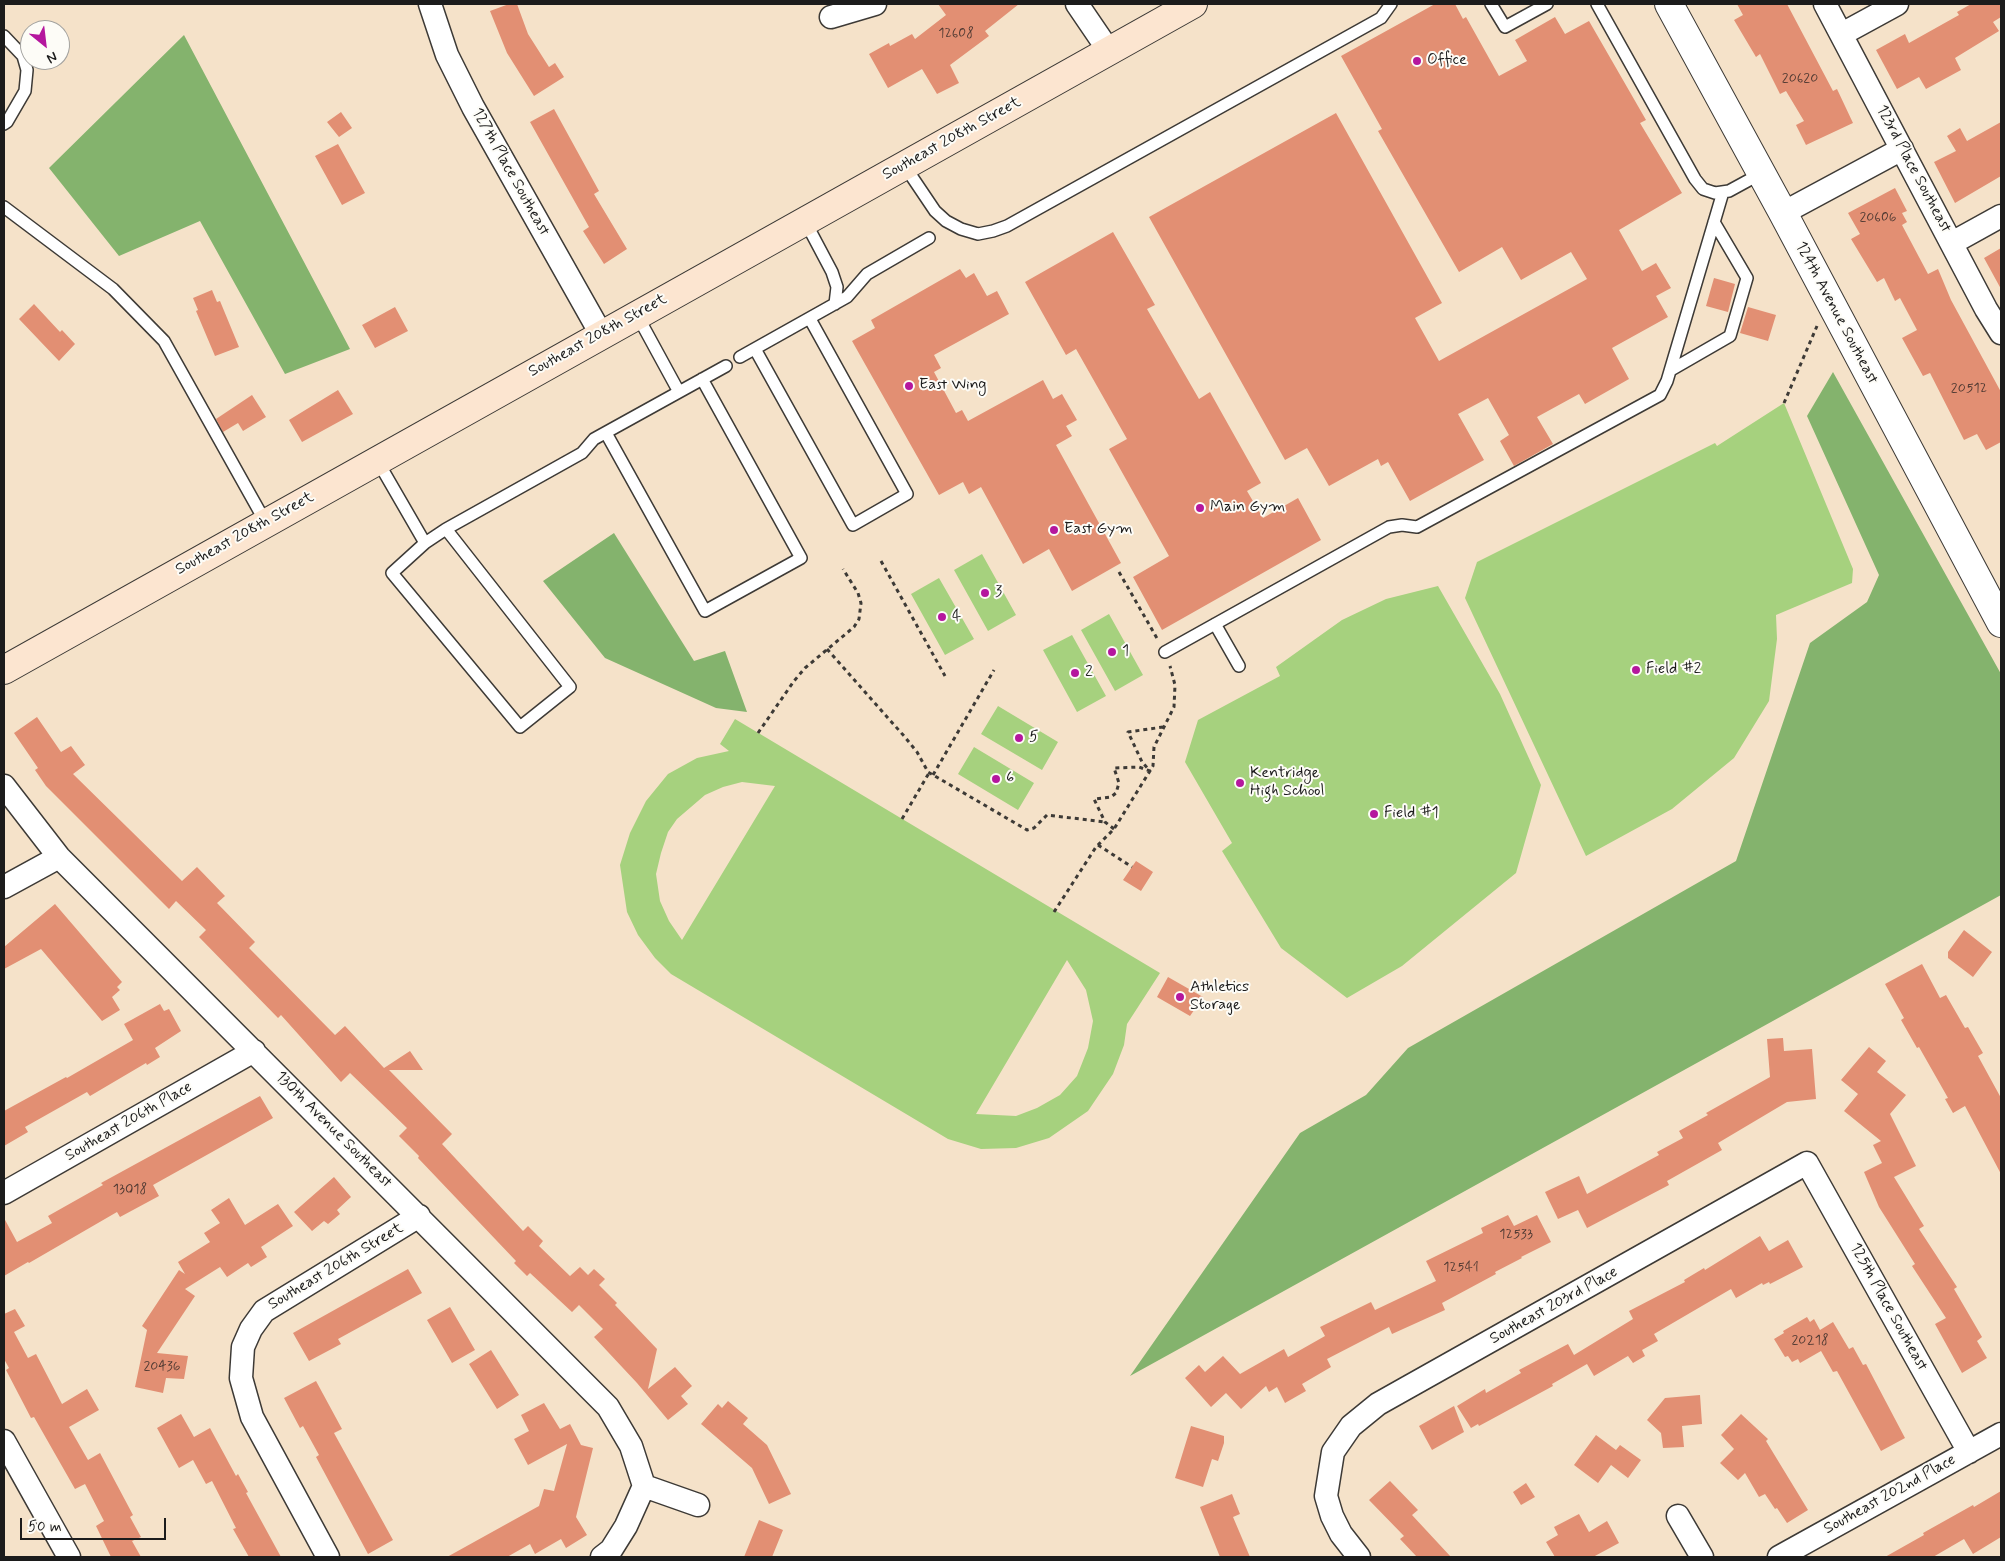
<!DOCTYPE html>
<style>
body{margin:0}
#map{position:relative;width:2005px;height:1561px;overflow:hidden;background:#f5e2c9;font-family:Mynerve,sans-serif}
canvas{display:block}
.frame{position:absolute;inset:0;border:5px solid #1c1c1c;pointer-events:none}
.north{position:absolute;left:20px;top:20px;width:50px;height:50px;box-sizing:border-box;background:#fdfcf7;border:1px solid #a3a29f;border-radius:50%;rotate:151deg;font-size:14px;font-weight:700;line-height:20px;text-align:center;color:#1c1c1c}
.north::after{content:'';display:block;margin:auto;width:18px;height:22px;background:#b5179e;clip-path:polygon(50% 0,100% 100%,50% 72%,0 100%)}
.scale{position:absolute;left:20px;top:1518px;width:146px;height:22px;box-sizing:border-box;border:2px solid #1c1c1c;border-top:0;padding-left:6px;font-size:15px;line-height:18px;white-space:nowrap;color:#1c1c1c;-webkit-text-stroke:4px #fdfcf7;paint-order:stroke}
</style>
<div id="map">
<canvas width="2005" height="1561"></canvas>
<div class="frame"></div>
<div class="north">N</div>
<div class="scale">50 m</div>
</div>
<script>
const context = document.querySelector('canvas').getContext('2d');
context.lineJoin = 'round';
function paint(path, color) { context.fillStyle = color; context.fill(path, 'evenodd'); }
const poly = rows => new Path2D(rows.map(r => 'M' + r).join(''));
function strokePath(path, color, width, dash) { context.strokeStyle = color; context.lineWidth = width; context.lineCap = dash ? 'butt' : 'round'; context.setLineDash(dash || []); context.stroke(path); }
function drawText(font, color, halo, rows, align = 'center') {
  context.font = font + ' Mynerve,sans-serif'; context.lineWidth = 4; context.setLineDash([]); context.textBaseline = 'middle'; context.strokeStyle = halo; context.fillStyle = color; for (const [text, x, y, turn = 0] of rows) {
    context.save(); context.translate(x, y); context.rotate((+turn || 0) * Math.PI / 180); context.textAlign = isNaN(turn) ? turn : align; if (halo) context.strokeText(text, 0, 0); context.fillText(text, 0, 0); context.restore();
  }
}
paint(poly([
 [1784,403,1853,569,1852,583,1776,615,1777,639,1769,701,1734,758,1672,809,1586,856,1465,598,1477,562,1715,443,1717,446],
 [982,554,1016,615,988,631,954,570],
 [939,578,974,639,945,655,911,594],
 [1438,586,1500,694,1541,785,1516,873,1402,966,1347,998,1281,948,1222,851,1232,843,1185,762,1198,720,1280,676,1276,667,1342,620,1386,599],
 [1109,614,1143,675,1115,691,1081,630],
 [1072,635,1106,696,1077,712,1043,650],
 [998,706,1058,742,1042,770,981,734],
 [735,719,1160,973,1127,1024,1124,1045,1113,1074,1088,1111,1049,1138,1016,1148,981,1149,948,1139,671,974,655,958,638,935,627,912,620,865,630,833,646,801,668,774,697,758,729,751,720,744],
 [742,782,775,786,682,940,669,921,660,901,656,874,661,853,668,832,677,819,705,795,723,787],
 [1067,960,1086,990,1093,1021,1088,1048,1077,1076,1060,1095,1037,1108,1016,1116,976,1114],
 [974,747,1034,783,1018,810,958,774]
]), '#a6d17e');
paint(poly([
 [184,35,350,349,285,374,200,221,119,256,49,168],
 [1833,372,2001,674,2001,895,1130,1376,1300,1133,1366,1095,1408,1048,1736,861,1810,643,1867,602,1879,575,1807,416],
 [614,533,694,661,725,651,747,712,716,708,605,658,543,581]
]), '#84b36d');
paint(poly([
 [509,4,517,4,528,34,549,67,555,63,564,77,534,96,507,53,490,11],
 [938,4,1019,4,985,31,989,36,950,65,959,83,937,94,922,69,888,88,869,54,889,43,890,46,912,34,915,39,946,15],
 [1435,4,1455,4,1463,19,1466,17,1499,76,1527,61,1515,40,1555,17,1565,34,1589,21,1646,120,1640,123,1682,193,1619,230,1642,271,1656,263,1671,288,1656,296,1668,317,1612,348,1629,379,1585,404,1579,394,1537,417,1553,444,1514,466,1500,441,1509,435,1488,398,1458,414,1484,460,1410,501,1388,462,1381,466,1378,459,1329,486,1307,448,1285,460,1149,217,1336,113,1442,303,1415,318,1439,361,1587,279,1571,252,1521,280,1502,247,1459,272,1378,131,1382,129,1341,56],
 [1737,4,1787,4,1833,91,1837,89,1853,123,1806,145,1796,125,1804,121,1786,91,1780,94,1760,54,1756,57,1734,20,1743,15],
 [1971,4,2001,4,2001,17,1993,22,1999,31,1955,58,1961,70,1926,89,1919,77,1897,89,1876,50,1905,34,1909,43,1959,15,1957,12],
 [554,109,599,191,594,194,627,249,604,264,583,231,589,227,530,122],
 [341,112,352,128,339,137,327,122],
 [2001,122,2001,176,1955,203,1934,162,1956,151,1947,136,1960,128,1967,141],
 [338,144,365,193,342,205,315,156],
 [1895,188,1907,211,1902,213,1907,222,1902,225,1928,274,1938,269,1951,300,2001,392,2001,442,1986,450,1977,434,1964,440,1930,373,1923,376,1902,338,1917,330,1900,298,1895,301,1884,278,1877,282,1851,239,1860,234,1848,213],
 [1113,232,1155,305,1147,309,1199,399,1210,392,1261,483,1247,491,1263,518,1298,498,1321,540,1162,630,1133,577,1169,556,1109,449,1127,439,1076,349,1066,355,1025,282],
 [2001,248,2001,289,1984,258],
 [960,269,966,278,974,273,987,296,997,291,1009,314,934,355,941,368,934,372,956,413,962,410,968,421,1043,380,1053,399,1062,394,1077,420,1066,426,1072,436,1056,445,1121,563,1072,591,1049,549,1023,564,981,487,969,494,963,482,939,495,852,341,875,328,871,320],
 [1714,278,1735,284,1728,312,1706,306],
 [212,290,217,302,220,301,239,347,215,356,196,311,198,310,193,298],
 [34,304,60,332,62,330,75,344,59,361,19,319],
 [395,307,408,331,375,348,362,325],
 [1748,307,1776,315,1768,341,1740,333],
 [338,390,353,414,302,442,289,420],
 [252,395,266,417,243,431,238,423,223,432,216,419],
 [37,717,61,752,71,746,85,765,73,774,182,881,197,867,225,896,217,903,255,942,249,948,335,1035,345,1026,384,1068,410,1051,423,1070,389,1070,452,1134,442,1144,523,1231,528,1226,543,1241,539,1246,570,1276,580,1267,588,1275,594,1269,605,1279,599,1285,617,1303,615,1305,657,1349,648,1389,675,1367,692,1386,681,1396,688,1404,668,1420,637,1383,594,1337,603,1329,579,1305,572,1312,530,1273,527,1276,514,1263,516,1261,418,1158,419,1156,399,1136,407,1128,350,1073,341,1082,281,1015,278,1018,199,937,206,930,176,901,169,909,46,786,35,770,38,768,14,733],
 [1136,861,1153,872,1141,891,1123,880],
 [55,904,122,982,117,987,120,990,112,997,120,1010,102,1021,41,949,4,969,4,947],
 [1964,930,1992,952,1973,977,1948,958,1948,952],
 [1922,964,1940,998,1946,995,1965,1028,1968,1027,1983,1053,1978,1056,2001,1098,2001,1174,1965,1106,1953,1113,1945,1099,1948,1098,1919,1047,1917,1048,1901,1020,1904,1018,1885,984],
 [1168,977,1203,997,1190,1016,1157,997],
 [160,1004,164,1011,169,1009,181,1031,155,1048,160,1057,147,1065,146,1063,90,1096,87,1092,25,1127,28,1132,4,1146,4,1111,66,1077,67,1078,133,1040,124,1024],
 [1783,1038,1784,1051,1812,1049,1816,1099,1787,1102,1718,1143,1722,1150,1667,1181,1669,1185,1587,1228,1578,1210,1558,1219,1545,1192,1579,1176,1587,1194,1659,1155,1657,1152,1683,1138,1679,1131,1708,1115,1706,1113,1770,1077,1767,1039],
 [1869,1047,1886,1061,1877,1072,1906,1095,1890,1114,1916,1166,1894,1177,1924,1226,1919,1229,1957,1287,1954,1289,1982,1337,1977,1341,1987,1358,1962,1373,1935,1324,1946,1318,1912,1266,1915,1264,1879,1207,1864,1172,1882,1163,1873,1145,1881,1141,1844,1111,1858,1094,1841,1080],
 [260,1096,273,1118,153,1185,159,1196,120,1217,117,1212,29,1263,28,1262,4,1276,4,1218,17,1242,52,1223,48,1216,103,1185,101,1183],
 [334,1177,351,1197,337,1210,340,1214,328,1224,324,1221,312,1231,294,1212],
 [229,1198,245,1225,278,1204,293,1226,261,1247,267,1257,251,1267,248,1263,227,1277,220,1267,185,1289,195,1296,157,1353,188,1356,184,1379,166,1378,163,1393,135,1387,147,1330,142,1326,179,1270,185,1274,178,1262,210,1242,204,1233,220,1223,211,1210],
 [1508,1215,1514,1226,1537,1215,1551,1242,1521,1257,1522,1258,1495,1272,1496,1274,1442,1303,1445,1310,1392,1334,1389,1327,1327,1359,1331,1367,1302,1384,1306,1391,1285,1403,1277,1387,1269,1392,1266,1386,1241,1409,1226,1393,1211,1407,1185,1378,1199,1365,1205,1372,1223,1356,1240,1374,1284,1349,1288,1357,1325,1336,1320,1327,1371,1302,1375,1310,1436,1281,1426,1261,1483,1233,1481,1228],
 [1760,1236,1769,1251,1788,1240,1803,1267,1770,1284,1769,1282,1763,1285,1762,1283,1736,1298,1731,1289,1654,1334,1658,1341,1642,1350,1645,1356,1633,1363,1628,1356,1594,1376,1587,1364,1552,1384,1553,1386,1479,1426,1478,1424,1471,1428,1457,1406,1485,1389,1486,1393,1521,1373,1519,1370,1568,1344,1574,1355,1633,1319,1629,1311,1685,1282,1684,1280,1704,1268,1705,1270],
 [408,1269,422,1293,338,1339,341,1344,309,1361,293,1333],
 [450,1307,475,1350,452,1363,427,1320],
 [15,1309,25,1326,14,1332,28,1358,36,1354,62,1404,87,1389,99,1410,69,1427,88,1460,100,1453,133,1515,130,1517,141,1537,132,1541,141,1557,111,1557,96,1526,104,1521,85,1484,75,1489,34,1417,31,1418,6,1370,9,1368,4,1359,4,1314],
 [1807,1317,1810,1322,1814,1319,1820,1330,1833,1322,1849,1349,1853,1347,1863,1365,1866,1364,1905,1438,1881,1451,1837,1371,1833,1372,1821,1351,1800,1363,1798,1359,1792,1362,1788,1356,1785,1357,1774,1339,1784,1333,1783,1331],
 [491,1350,519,1395,497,1409,469,1364],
 [316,1381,342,1429,334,1433,393,1540,368,1554,316,1457,319,1455,303,1426,300,1428,284,1398],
 [1700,1395,1702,1424,1682,1426,1684,1447,1663,1448,1661,1433,1647,1420,1665,1398],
 [728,1401,748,1418,743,1424,767,1445,791,1494,769,1504,752,1468,701,1424,718,1404,722,1408],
 [544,1403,560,1429,570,1424,581,1445,593,1448,576,1517,587,1535,566,1548,561,1539,535,1554,530,1544,507,1557,447,1557,539,1506,544,1489,554,1491,567,1444,528,1465,514,1439,529,1431,521,1415],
 [1454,1406,1464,1432,1432,1450,1419,1426],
 [181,1414,194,1437,210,1428,236,1476,238,1474,248,1492,246,1493,281,1557,249,1557,233,1529,236,1528,212,1481,206,1484,193,1460,179,1468,157,1428],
 [1741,1414,1768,1439,1766,1441,1808,1510,1787,1523,1777,1508,1775,1509,1765,1494,1759,1497,1745,1473,1738,1480,1720,1463,1734,1449,1721,1435],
 [1191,1426,1224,1436,1224,1443,1218,1461,1212,1459,1203,1487,1175,1478],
 [1596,1435,1616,1450,1620,1445,1641,1460,1628,1478,1611,1465,1598,1483,1574,1465],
 [1390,1481,1418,1510,1412,1515,1451,1557,1417,1557,1400,1539,1404,1536,1369,1500],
 [1526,1483,1535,1497,1521,1505,1513,1492],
 [2001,1491,2001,1537,1973,1554,1964,1539,1933,1557,1885,1557,1924,1535,1923,1533,1973,1505,1974,1507],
 [1232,1494,1240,1514,1233,1517,1250,1557,1220,1557,1200,1507],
 [1579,1514,1589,1532,1607,1521,1619,1543,1593,1557,1555,1557,1546,1542,1558,1535,1554,1527],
 [759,1520,783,1530,772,1557,744,1557]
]), '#e28f73');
const service = poly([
 [1491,4,1505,27,1547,4],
 [1597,4,1695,179,1703,189,1715,193,1729,191,1762,173],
 [4,36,23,56,27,70,25,91,7,122,4,124],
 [904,165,935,211,946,221,961,229,978,234,993,231,1007,226,1381,18,1391,4],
 [4,207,113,289,164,341,266,523],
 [805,221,832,272,837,287,835,304],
 [637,315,679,392],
 [755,349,853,525,907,494,810,319],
 [740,357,847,297,867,274,929,238],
 [1671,370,1730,336,1747,278,1714,222],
 [606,433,705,611,801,558,702,379],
 [377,460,425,543],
 [446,529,570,687,520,727,392,573,425,543,446,529,582,453,594,439,726,366],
 [1215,624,1239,666],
 [1165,652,1389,527,1402,525,1417,527,1660,395,1667,381,1723,192]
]);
const minor = poly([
 [430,4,447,55,473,107,601,334],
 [1077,4,1109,51],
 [1825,4,1986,309,2001,333],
 [831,17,875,4],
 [1842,34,1897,4],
 [1783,213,1902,149],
 [1952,243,2001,216],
 [4,786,59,857,608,1407,631,1446,644,1486],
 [4,887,59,857],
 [4,1193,254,1051],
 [4,1441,69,1557],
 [644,1486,698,1505],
 [1678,1516,1702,1557],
 [328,1557,252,1417,241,1378,243,1347,251,1329,264,1311,419,1216],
 [602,1557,611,1550,626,1526,644,1486],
 [1359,1557,1341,1534,1332,1516,1326,1496,1333,1452,1351,1426,1378,1404,1807,1163,1969,1452],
 [1779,1557,2001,1434]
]);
const tertiary = poly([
 [1669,4,1783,213,2001,623]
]);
const secondary = poly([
 [4,670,1193,4]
]);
strokePath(service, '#3d3a36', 14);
strokePath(minor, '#3d3a36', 25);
strokePath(tertiary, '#3d3a36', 30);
strokePath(secondary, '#3d3a36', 30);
strokePath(poly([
 [1784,403,1817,326],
 [881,561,945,676],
 [1119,572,1158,640],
 [827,649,904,736,917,752,928,772,1027,830,1034,828,1047,815,1105,822],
 [758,733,794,681,805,668,854,627,859,619,861,603,858,593,843,569],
 [933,775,994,670],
 [902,819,929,773],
 [1114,829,1105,822,1094,799,1111,797,1116,793,1119,783,1114,768,1139,767,1150,771,1142,762,1128,732,1163,727],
 [1098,845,1132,867],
 [1054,912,1096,847,1114,829,1153,766,1154,747,1174,707,1175,685,1170,666]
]), '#3d3a36', 3, [4, 4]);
strokePath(service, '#fff', 11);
strokePath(minor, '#fff', 22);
strokePath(tertiary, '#fff', 28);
strokePath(secondary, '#fce5d0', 28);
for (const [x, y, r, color] of [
 [1417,61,5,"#b5179e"],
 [909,386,5,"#b5179e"],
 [1200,508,5,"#b5179e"],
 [1054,530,5,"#b5179e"],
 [985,593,5,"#b5179e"],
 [942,617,5,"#b5179e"],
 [1112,652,5,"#b5179e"],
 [1636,670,5,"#b5179e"],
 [1075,673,5,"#b5179e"],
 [1019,738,5,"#b5179e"],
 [996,779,5,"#b5179e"],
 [1240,783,5,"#b5179e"],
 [1374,814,5,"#b5179e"],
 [1180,997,5,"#b5179e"]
]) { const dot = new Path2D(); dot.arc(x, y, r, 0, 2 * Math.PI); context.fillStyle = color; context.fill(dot); strokePath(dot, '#fdfcf7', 2); }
drawText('14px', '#4e3932', null, [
 ["12608",956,34],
 ["20620",1800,79],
 ["20606",1878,218],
 ["20512",1969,389],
 ["13018",130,1190],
 ["12533",1516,1235],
 ["12541",1461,1268],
 ["20218",1810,1341],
 ["20436",162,1367]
]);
drawText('16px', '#1c1c1c', '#fdfcf7', [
 ["Office",1427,61],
 ["East Wing",919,386],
 ["Main Gym",1210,508],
 ["East Gym",1064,530],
 ["3",995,593],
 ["4",952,617],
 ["1",1122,652],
 ["Field #2",1646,670],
 ["2",1085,673],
 ["5",1029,738],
 ["Kentridge",1250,774],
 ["High School",1250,792],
 ["6",1006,779],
 ["Field #1",1384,814],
 ["Athletics",1190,988],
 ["Storage",1190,1006]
], 'left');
drawText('16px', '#1c1c1c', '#fdfcf7', [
 ["Southeast 208th Street",952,139,-29],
 ["123rd Place Southeast",1913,169,62],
 ["127th Place Southeast",510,172,61],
 ["124th Avenue Southeast",1836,313,62],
 ["Southeast 208th Street",598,336,-29],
 ["Southeast 208th Street",245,534,-29],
 ["Southeast 206th Place",129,1122,-30],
 ["130th Avenue Southeast",333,1130,45],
 ["Southeast 206th Street",336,1267,-31],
 ["Southeast 203rd Place",1554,1306,-29],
 ["125th Place Southeast",1888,1307,61],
 ["Southeast 202nd Place",1890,1495,-29]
]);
</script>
